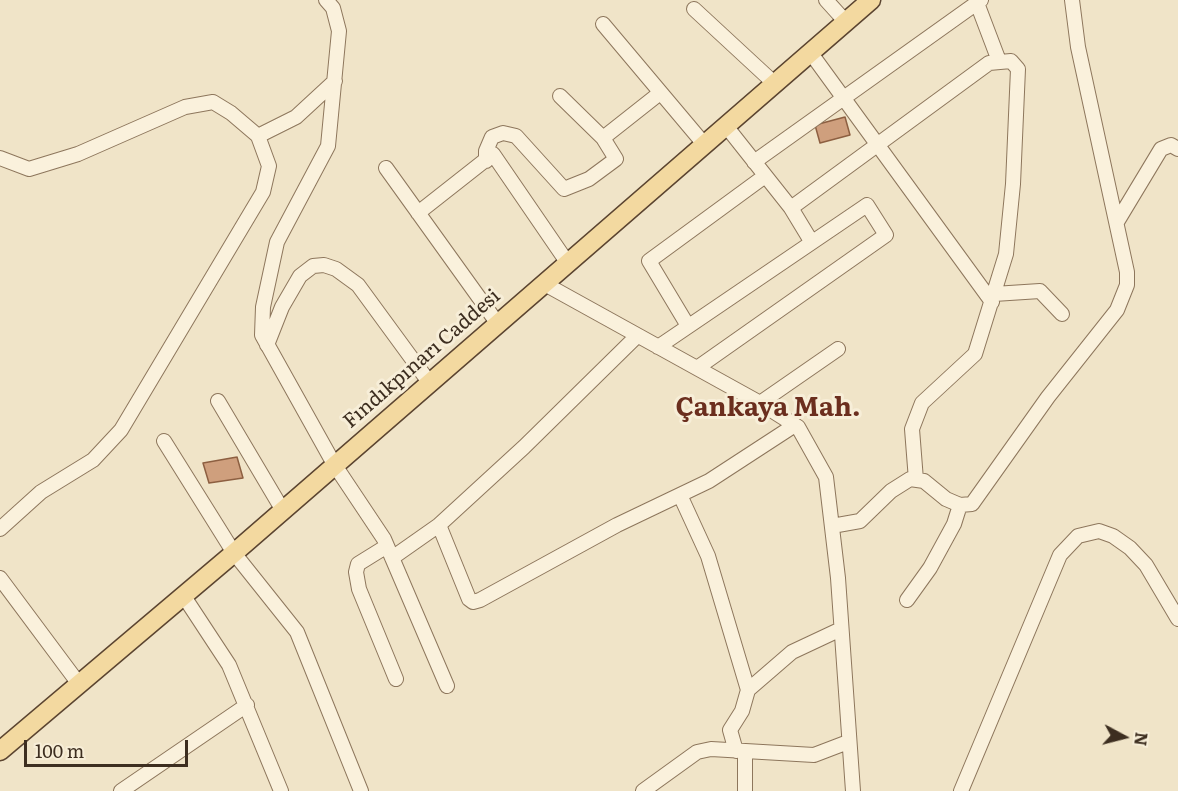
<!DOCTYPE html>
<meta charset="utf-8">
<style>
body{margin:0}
#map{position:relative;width:1178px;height:791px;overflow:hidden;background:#f0e4c8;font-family:Literata,serif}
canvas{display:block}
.north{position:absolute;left:1094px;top:707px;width:60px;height:60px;-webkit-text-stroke:4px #f7eed8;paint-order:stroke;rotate:97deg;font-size:16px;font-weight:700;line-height:24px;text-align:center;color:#3d2e20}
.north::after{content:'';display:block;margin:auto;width:21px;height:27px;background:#3d2e20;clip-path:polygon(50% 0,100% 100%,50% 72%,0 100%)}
.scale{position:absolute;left:24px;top:740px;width:164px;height:27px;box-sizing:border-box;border:3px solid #3d2e20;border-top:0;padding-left:8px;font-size:18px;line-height:21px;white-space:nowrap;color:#3d2e20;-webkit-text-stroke:4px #f7eed8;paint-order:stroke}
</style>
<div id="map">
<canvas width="1178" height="791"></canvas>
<div class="north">N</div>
<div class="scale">100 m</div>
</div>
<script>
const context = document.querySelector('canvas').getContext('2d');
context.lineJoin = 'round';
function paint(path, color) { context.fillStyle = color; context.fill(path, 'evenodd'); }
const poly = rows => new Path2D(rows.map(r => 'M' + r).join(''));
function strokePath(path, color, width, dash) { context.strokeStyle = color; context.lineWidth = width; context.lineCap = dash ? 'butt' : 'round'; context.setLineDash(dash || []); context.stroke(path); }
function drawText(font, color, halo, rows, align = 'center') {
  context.font = font + ' Literata,serif'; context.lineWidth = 6; context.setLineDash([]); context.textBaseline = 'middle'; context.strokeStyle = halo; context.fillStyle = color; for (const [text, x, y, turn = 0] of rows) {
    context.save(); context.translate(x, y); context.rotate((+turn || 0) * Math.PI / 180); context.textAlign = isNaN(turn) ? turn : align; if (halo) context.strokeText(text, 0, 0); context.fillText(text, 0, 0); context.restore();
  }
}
const building = poly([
 [845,117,850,135,820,143,815,125,845,117],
 [237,457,243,478,209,483,203,463,237,457]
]);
paint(building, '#cf9f7d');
strokePath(building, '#8d5f41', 1.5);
const minor = poly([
 [326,0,333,8,339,31,328,146,277,242,263,307,262,335,334,464,384,539,447,686],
 [826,0,845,21],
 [977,3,999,61],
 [694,9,774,83],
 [603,24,704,144],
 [810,52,992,302],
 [726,126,791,208,811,241],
 [258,136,296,117,335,81],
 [603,138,660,93],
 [0,158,29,169,78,154,185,107,213,102,231,113,258,136,269,166,263,192,121,430,93,460,41,492,0,529],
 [486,161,486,151,492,137,503,133,516,136,564,189,589,179,616,159,603,138,560,96],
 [754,162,981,0],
 [386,168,498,324],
 [791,208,989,63,1011,61,1018,69,1013,184,1006,254,975,354,922,403,912,429,916,480],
 [418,213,493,154,567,262],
 [1117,222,1161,149,1171,145,1178,149],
 [543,283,760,403,798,427,826,477,838,578,853,791],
 [994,294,1040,291,1062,314],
 [688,326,649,261,765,176],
 [267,345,282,307,300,276,313,266,324,265,336,269,358,285,429,382],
 [658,347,867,205,886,235,697,368],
 [218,401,282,509],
 [760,403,838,349],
 [164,441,234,553,297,632,361,791],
 [680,495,708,556,748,690],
 [439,525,469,599,473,602,480,600,617,525,709,481,795,425],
 [832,526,860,521,891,491,910,479,924,481,946,499,960,505,972,504,1048,397,1117,310,1127,285,1127,272,1078,47,1072,0],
 [387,546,358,564,356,572,359,589,396,679],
 [392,558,439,525,524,447,637,336],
 [0,578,79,684],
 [183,595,229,665,281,791],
 [907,600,930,568,954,524,960,505],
 [736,751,730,730,742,711,748,690,792,652,841,629],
 [745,752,745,791],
 [121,791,247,705],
 [643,791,697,752,711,749,814,755,848,742],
 [961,791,1060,555,1078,536,1099,531,1113,536,1130,548,1146,565,1178,619]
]);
const major = poly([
 [0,751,234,553,871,0]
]);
strokePath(minor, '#8d765c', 16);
strokePath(major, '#5b4430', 21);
strokePath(minor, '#faf1dc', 14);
strokePath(major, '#f3d9a0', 18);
drawText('20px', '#3d2e20', '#f7eed8', [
 ["Fındıkpınarı Caddesi",422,359,-41]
]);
drawText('bold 26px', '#6b2e1e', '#f7eed8', [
 ["Çankaya Mah.",768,408]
]);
</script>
